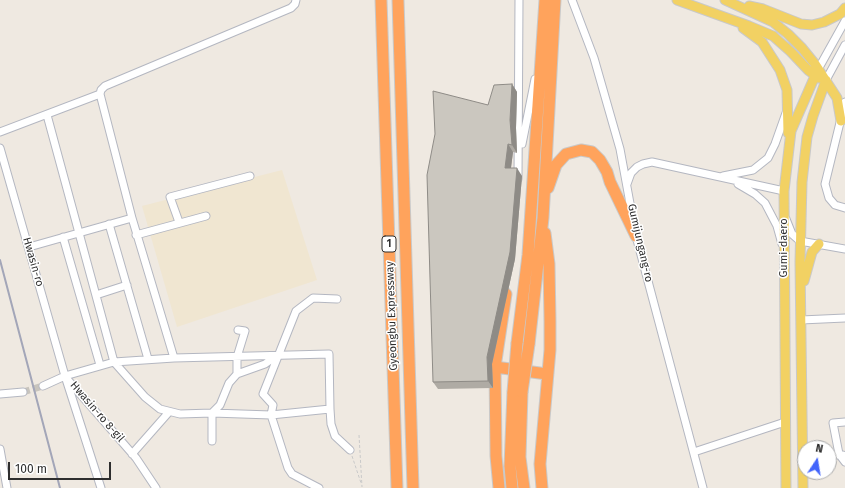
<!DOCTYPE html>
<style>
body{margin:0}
#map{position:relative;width:845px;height:488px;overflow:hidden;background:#efe9e1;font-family:"Fira Sans",sans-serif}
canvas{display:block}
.north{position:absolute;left:797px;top:440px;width:40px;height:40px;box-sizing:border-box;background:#fff;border:1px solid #ababab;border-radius:50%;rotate:12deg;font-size:11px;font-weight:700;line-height:16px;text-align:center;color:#2e2e2e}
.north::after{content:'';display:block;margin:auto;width:14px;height:18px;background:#4264fb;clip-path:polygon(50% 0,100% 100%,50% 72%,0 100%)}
.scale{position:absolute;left:8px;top:462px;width:103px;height:18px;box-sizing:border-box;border:2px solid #2e2e2e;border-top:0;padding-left:5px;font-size:12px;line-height:14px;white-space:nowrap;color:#2e2e2e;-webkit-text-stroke:3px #fff;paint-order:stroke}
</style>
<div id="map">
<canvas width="845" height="488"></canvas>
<div class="north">N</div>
<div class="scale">100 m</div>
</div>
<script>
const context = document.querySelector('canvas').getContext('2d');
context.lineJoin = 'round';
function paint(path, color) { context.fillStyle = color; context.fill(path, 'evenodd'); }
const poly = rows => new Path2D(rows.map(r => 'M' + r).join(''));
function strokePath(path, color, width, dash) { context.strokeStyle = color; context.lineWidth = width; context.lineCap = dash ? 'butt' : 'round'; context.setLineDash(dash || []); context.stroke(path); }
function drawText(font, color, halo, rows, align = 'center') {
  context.font = font + ' "Fira Sans",sans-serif'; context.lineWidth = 3; context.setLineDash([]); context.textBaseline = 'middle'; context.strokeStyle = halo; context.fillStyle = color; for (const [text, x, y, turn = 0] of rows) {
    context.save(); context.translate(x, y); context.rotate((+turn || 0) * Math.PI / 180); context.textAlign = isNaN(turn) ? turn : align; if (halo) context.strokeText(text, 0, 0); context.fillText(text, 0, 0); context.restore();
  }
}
paint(poly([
 [282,170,317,280,177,327,142,206]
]), '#f0e6d1');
strokePath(poly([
 [23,392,43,386]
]), '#c8c4bd', 7, [7, 3.5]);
const minor = poly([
 [572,0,594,58,620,149,636,236,703,488],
 [816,73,845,21],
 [826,80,845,45],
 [100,94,101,90,105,86,291,8,295,4,296,0],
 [845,102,825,184,829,198,835,205,845,208],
 [47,115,114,362,145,397,160,409,180,414,212,413,212,441],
 [0,132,100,94,132,218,174,358,114,362,65,376,43,386],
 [522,144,535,79],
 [0,148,65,376,101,488],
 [723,176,753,170,768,158,775,144,786,113],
 [518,179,519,0],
 [627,184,631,173,637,167,643,164,652,162,784,191],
 [738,184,755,194,765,203,777,226,782,244],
 [786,219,792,234,800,241,845,249],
 [179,222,170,197,250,176],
 [109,224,148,359],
 [136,235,206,216],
 [63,237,100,365],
 [29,247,132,218],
 [96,295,127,285],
 [801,320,845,318],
 [174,358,329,354,330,409,271,415,212,413],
 [237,374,265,364,276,356],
 [68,380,136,458,156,488],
 [0,394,23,392],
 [330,409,331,424,335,436,350,450],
 [212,413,220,405,229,383,237,374,237,357,245,331,238,330],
 [845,422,833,423,839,454,845,462],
 [0,449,7,488],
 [694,452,785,422],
 [132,454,169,412],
 [829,455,843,455],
 [319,488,292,474,288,468,271,415,273,405,263,394,296,311,313,298,337,299]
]);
const major = poly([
 [677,0,749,26,773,36,791,52,808,70,819,78],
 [725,0,773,22,788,34,802,48,815,64,837,98,841,121],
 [749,6,763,9,801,24,812,25,824,22,840,14,845,8],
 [743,28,762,42,780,70,787,90,788,133],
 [804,281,812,252,819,244],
 [786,488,784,191,791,131,815,76],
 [803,488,800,262,802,182,807,137,813,116,826,80]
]);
const highway = poly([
 [381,0,397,488],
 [398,0,413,488],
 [548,188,556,165,566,154,581,150,592,152,600,160,607,172,610,182,636,236],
 [517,343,528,255,545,0],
 [529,344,543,218,555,0],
 [495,367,547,374],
 [522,392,520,457,524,488],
 [499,488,496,456,495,367,506,294],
 [512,488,510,466,513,392],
 [542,488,540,464,550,350,550,321,549,264,545,233]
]);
strokePath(minor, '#b4b7c1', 9);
strokePath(major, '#c9c9c9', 11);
strokePath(highway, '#c9c9c9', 13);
strokePath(poly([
 [359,435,362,487],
 [352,456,361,483]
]), '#c9c9c9', 1, [3, 2]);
strokePath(minor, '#fff', 7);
strokePath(major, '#f2d163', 9);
strokePath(highway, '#ffa35c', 11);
strokePath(poly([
 [0,260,60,488]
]), '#a3a6b8', 2);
const highwayBridge = poly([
 [513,392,517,343],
 [522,392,529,344]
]);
strokePath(highwayBridge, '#c9c9c9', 13, []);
strokePath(highwayBridge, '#ffa35c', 11);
paint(poly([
 [512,84,517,92,516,128,517,153,513,152,511,168,522,176,515,259,492,364,493,388,438,389,433,382,488,105]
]), '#afaba4');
paint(poly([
 [512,84,517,92,516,128,517,153,512,145,510,120],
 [508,144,513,152,510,175,505,168],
 [517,168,522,176,515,259,492,364,493,388,488,381,487,357]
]), '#8e8b86');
const building = poly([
 [512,84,510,120,512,145,508,144,505,168,517,168,510,252,487,357,488,381,433,382,427,175,435,134,433,91,488,105,494,85,512,84]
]);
paint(building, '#cbc7bf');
strokePath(building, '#8e8b86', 1);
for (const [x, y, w] of [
 [389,244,14]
]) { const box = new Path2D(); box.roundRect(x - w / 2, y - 8, w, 16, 3); context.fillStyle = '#fff'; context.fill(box); strokePath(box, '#2e2e2e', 1); }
drawText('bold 10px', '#2e2e2e', null, [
 ["1",389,244]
]);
drawText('11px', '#2e2e2e', '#fff', [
 ["Gumijungang-ro",640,243,77],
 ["Gumi-daero",784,248,-90],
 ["Hwasin-ro",33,262,74],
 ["Gyeongbu Expressway",392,316,-92],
 ["Hwasin-ro 8-gil",97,412,49]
]);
</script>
